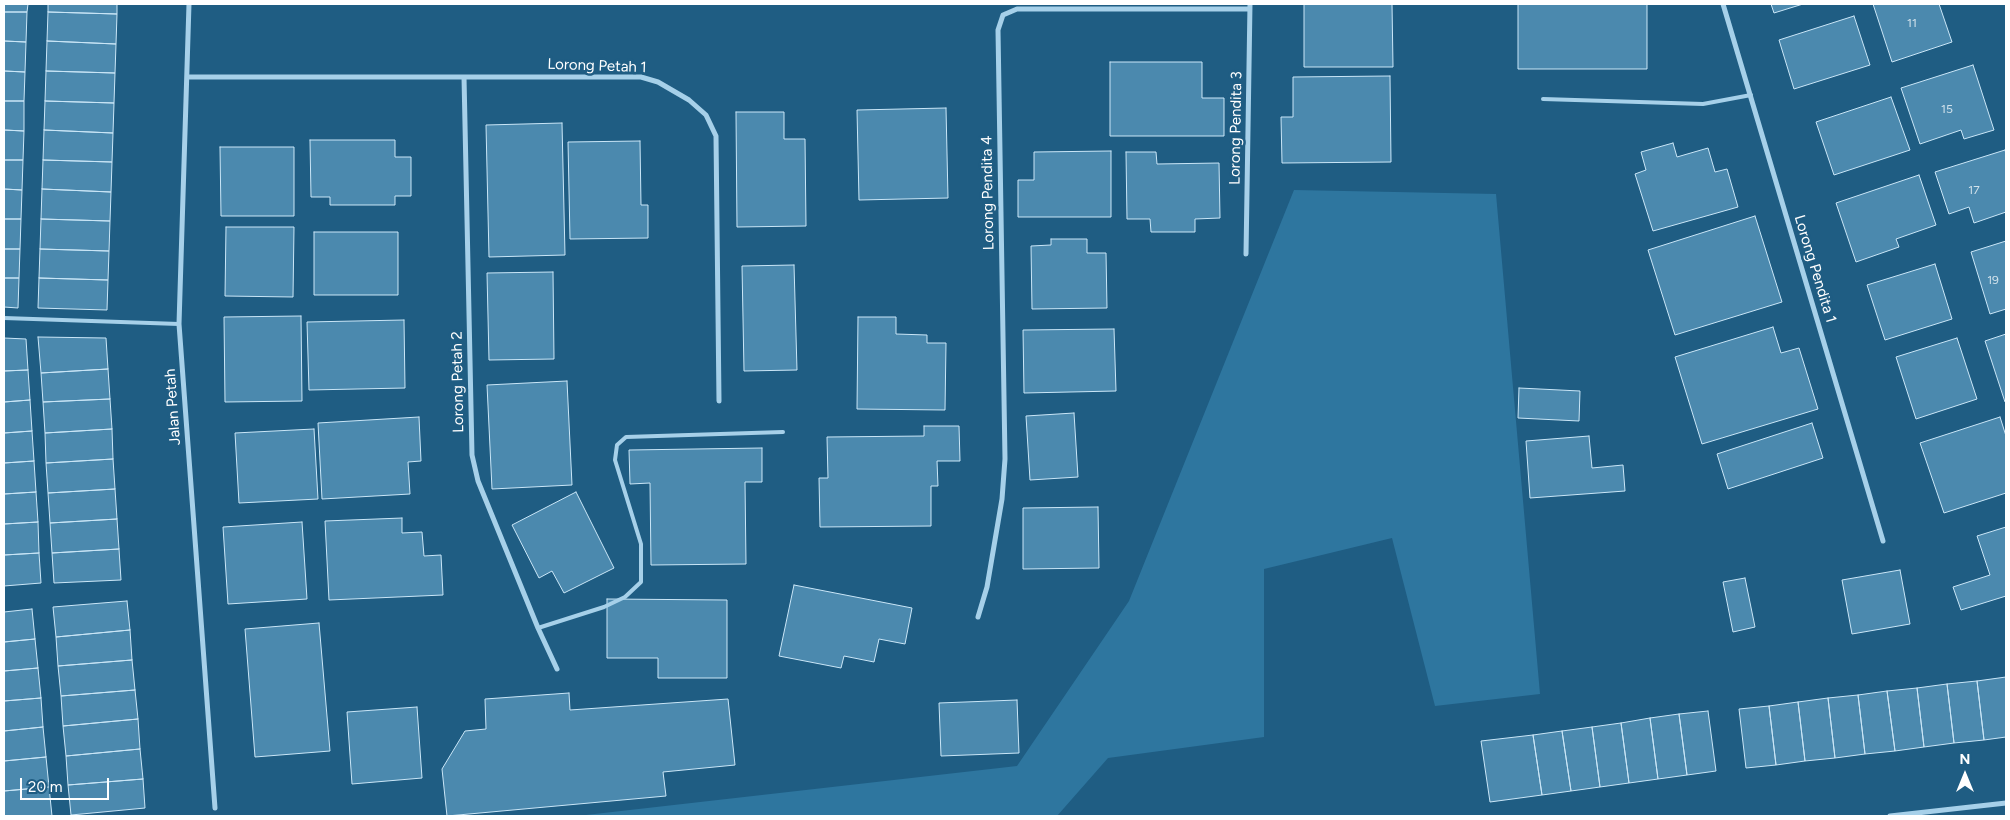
<!DOCTYPE html>
<style>
body{margin:0}
#map{position:relative;width:2010px;height:820px;overflow:hidden;background:#1f5d83;font-family:Figtree,sans-serif}
canvas{display:block}
.frame{position:absolute;inset:0;border:5px solid #fff;pointer-events:none}
.north{position:absolute;left:1940px;top:750px;width:50px;height:50px;-webkit-text-stroke:4px #1f5d83;paint-order:stroke;rotate:0deg;font-size:14px;font-weight:700;line-height:20px;text-align:center;color:#fff}
.north::after{content:'';display:block;margin:auto;width:18px;height:22px;background:#fff;clip-path:polygon(50% 0,100% 100%,50% 72%,0 100%)}
.scale{position:absolute;left:20px;top:778px;width:89px;height:22px;box-sizing:border-box;border:2px solid #fff;border-top:0;padding-left:6px;font-size:15px;line-height:18px;white-space:nowrap;color:#fff;-webkit-text-stroke:4px #1f5d83;paint-order:stroke}
</style>
<div id="map">
<canvas width="2010" height="820"></canvas>
<div class="frame"></div>
<div class="north">N</div>
<div class="scale">20 m</div>
</div>
<script>
const context = document.querySelector('canvas').getContext('2d');
context.lineJoin = 'round';
function paint(path, color) { context.fillStyle = color; context.fill(path, 'evenodd'); }
const poly = rows => new Path2D(rows.map(r => 'M' + r).join(''));
function strokePath(path, color, width, dash) { context.strokeStyle = color; context.lineWidth = width; context.lineCap = dash ? 'butt' : 'round'; context.setLineDash(dash || []); context.stroke(path); }
function drawText(font, color, halo, rows, align = 'center') {
  context.font = font + ' Figtree,sans-serif'; context.lineWidth = 5; context.setLineDash([]); context.textBaseline = 'middle'; context.strokeStyle = halo; context.fillStyle = color; for (const [text, x, y, turn = 0] of rows) {
    context.save(); context.translate(x, y); context.rotate((+turn || 0) * Math.PI / 180); context.textAlign = isNaN(turn) ? turn : align; if (halo) context.strokeText(text, 0, 0); context.fillText(text, 0, 0); context.restore();
  }
}
paint(poly([
 [1294,190,1496,194,1540,694,1435,706,1392,538,1264,569,1264,737,1108,758,1057,816,577,816,1017,766,1129,601]
]), '#2e769f');
const building = poly([
 [4,4,28,4,27,12,4,12,4,4],
 [48,4,117,4,117,14,48,12,48,4],
 [1304,4,1392,4,1393,67,1304,67,1304,4],
 [1518,4,1647,4,1647,69,1518,69,1518,4],
 [1771,4,1803,4,1774,13,1771,4],
 [1873,4,1939,4,1952,42,1892,62,1873,4],
 [4,12,27,12,26,42,4,41,4,12],
 [48,12,117,14,116,44,47,41,48,12],
 [1854,16,1870,65,1794,89,1779,40,1854,16],
 [4,41,26,42,25,72,4,71,4,41],
 [47,41,116,44,115,73,46,71,47,41],
 [1110,62,1202,62,1202,98,1224,98,1224,136,1110,136,1110,62],
 [1973,65,1994,130,1964,139,1961,130,1920,144,1901,88,1973,65],
 [4,71,25,72,24,101,4,101,4,71],
 [46,71,115,73,114,103,45,101,46,71],
 [1390,76,1391,162,1282,163,1281,117,1293,117,1293,77,1390,76],
 [1891,97,1910,150,1834,175,1816,122,1891,97],
 [4,101,24,101,24,131,4,130,4,101],
 [45,101,114,103,113,133,44,130,45,101],
 [946,108,948,198,859,200,857,110,946,108],
 [736,112,784,112,784,139,805,139,806,226,737,227,736,112],
 [562,123,565,255,489,257,486,125,562,123],
 [4,130,24,131,23,160,4,160,4,130],
 [44,130,113,133,112,162,43,160,44,130],
 [310,140,395,140,395,157,411,157,411,196,395,196,395,205,330,205,330,197,311,197,310,140],
 [640,141,641,205,648,205,648,238,570,239,568,142,640,141],
 [1673,143,1677,157,1708,148,1715,172,1727,169,1738,207,1653,231,1635,174,1646,170,1641,152,1673,143],
 [220,147,294,147,294,216,221,216,220,147],
 [2005,150,2006,154,2006,212,1974,223,1969,207,1949,214,1935,172,2005,150],
 [1111,151,1111,217,1018,217,1018,180,1034,180,1034,152,1111,151],
 [1126,152,1156,152,1157,164,1219,163,1220,218,1195,219,1195,232,1151,232,1150,219,1127,219,1126,152],
 [4,160,23,160,22,190,4,189,4,160],
 [43,160,112,162,111,192,42,189,43,160],
 [1919,175,1936,225,1896,239,1899,247,1856,262,1836,203,1919,175],
 [4,189,22,190,21,219,4,219,4,189],
 [42,189,111,192,110,221,41,219,42,189],
 [1755,216,1782,302,1675,335,1648,250,1755,216],
 [4,219,21,219,20,249,4,249,4,219],
 [41,219,110,221,109,251,40,249,41,219],
 [226,227,294,227,293,297,225,296,226,227],
 [314,232,398,232,398,295,314,295,314,232],
 [1051,239,1087,239,1087,253,1106,253,1107,308,1032,309,1031,246,1051,245,1051,239],
 [2006,241,2006,309,1990,314,1971,252,2006,241],
 [4,249,20,249,19,278,4,278,4,249],
 [40,249,109,251,108,280,39,278,40,249],
 [1935,264,1952,319,1885,340,1867,285,1935,264],
 [794,265,797,370,744,371,742,266,794,265],
 [553,272,554,359,489,360,487,273,553,272],
 [4,278,19,278,18,308,4,307,4,278],
 [39,278,108,280,107,310,38,308,39,278],
 [301,316,302,401,225,402,224,317,301,316],
 [858,317,896,317,896,334,927,335,927,343,946,343,945,410,857,409,858,317],
 [404,320,405,388,309,390,307,322,404,320],
 [1773,327,1781,353,1799,348,1818,409,1702,444,1675,357,1773,327],
 [1114,329,1116,391,1024,393,1023,330,1114,329],
 [2006,334,2006,402,2005,402,1985,341,2006,334],
 [38,337,106,338,108,369,41,373,38,337],
 [4,338,26,339,28,370,4,371,4,338],
 [1957,338,1977,399,1916,419,1896,357,1957,338],
 [108,369,110,399,43,402,41,373,108,369],
 [28,370,30,400,4,402,4,371,28,370],
 [567,381,572,485,492,489,487,385,567,381],
 [1519,388,1580,391,1579,421,1518,418,1519,388],
 [110,399,112,429,45,433,43,402,110,399],
 [30,400,32,431,4,433,4,402,30,400],
 [1074,413,1078,477,1030,480,1026,416,1074,413],
 [419,417,421,461,408,462,410,494,322,499,318,423,419,417],
 [2000,417,2006,436,2006,493,1944,513,1920,443,2000,417],
 [1812,423,1823,458,1728,489,1717,454,1812,423],
 [924,426,959,426,960,461,937,461,938,486,931,486,931,526,820,527,819,478,828,478,827,437,924,436,924,426],
 [112,429,113,459,46,463,45,433,112,429],
 [314,429,318,499,239,503,235,433,314,429],
 [32,431,34,461,4,463,4,433,32,431],
 [1589,436,1592,468,1623,465,1625,491,1530,498,1526,441,1589,436],
 [762,448,762,482,745,482,746,564,651,565,650,483,630,484,629,450,762,448],
 [113,459,115,489,48,493,46,463,113,459],
 [34,461,36,492,4,494,4,463,34,461],
 [115,489,117,519,50,523,48,493,115,489],
 [36,492,38,522,4,524,4,494,36,492],
 [576,492,614,568,564,593,552,571,539,578,512,525,576,492],
 [1098,507,1099,568,1023,569,1023,508,1098,507],
 [402,518,402,533,422,532,424,556,441,555,443,595,329,600,325,521,402,518],
 [117,519,119,549,52,553,50,523,117,519],
 [38,522,39,553,4,555,4,524,38,522],
 [302,522,307,599,228,604,223,527,302,522],
 [2006,527,2006,596,1961,610,1953,587,1990,575,1977,536,2006,527],
 [119,549,121,580,54,583,52,553,119,549],
 [39,553,41,583,4,586,4,555,39,553],
 [1900,570,1910,624,1852,634,1842,580,1900,570],
 [1745,578,1755,627,1733,632,1723,582,1745,578],
 [794,585,912,608,905,644,879,639,874,662,844,656,841,668,779,656,794,585],
 [607,599,727,600,727,678,658,678,658,658,607,658,607,599],
 [127,601,130,630,56,637,53,607,127,601],
 [32,609,35,639,4,642,4,612,32,609],
 [319,623,330,751,255,757,245,629,319,623],
 [130,630,132,660,58,666,56,637,130,630],
 [35,639,38,668,4,671,4,642,35,639],
 [132,660,135,690,61,696,58,666,132,660],
 [38,668,41,698,4,701,4,671,38,668],
 [2006,677,2006,737,1984,740,1977,681,2006,677],
 [1977,681,1984,740,1954,743,1947,684,1977,681],
 [1947,684,1954,743,1924,747,1917,688,1947,684],
 [1917,688,1924,747,1895,751,1887,691,1917,688],
 [135,690,138,719,63,726,61,696,135,690],
 [1887,691,1895,751,1865,754,1858,695,1887,691],
 [569,693,570,710,728,699,735,765,663,772,666,796,447,816,442,769,465,731,486,729,485,699,569,693],
 [1858,695,1865,754,1835,758,1828,698,1858,695],
 [41,698,43,727,4,731,4,701,41,698],
 [1828,698,1835,758,1805,761,1798,702,1828,698],
 [1017,700,1019,753,941,756,939,703,1017,700],
 [1798,702,1805,761,1776,765,1769,706,1798,702],
 [1769,706,1776,765,1746,768,1739,709,1769,706],
 [417,707,422,778,352,784,347,712,417,707],
 [1708,711,1716,771,1687,775,1679,714,1708,711],
 [1679,714,1687,775,1658,779,1650,718,1679,714],
 [1650,718,1658,779,1629,783,1621,723,1650,718],
 [138,719,140,749,66,756,63,726,138,719],
 [1621,723,1629,783,1600,787,1592,727,1621,723],
 [43,727,46,757,4,761,4,731,43,727],
 [1592,727,1600,787,1571,791,1562,731,1592,727],
 [1562,731,1571,791,1542,795,1533,735,1562,731],
 [1533,735,1542,795,1490,802,1481,741,1533,735],
 [140,749,143,779,68,785,66,756,140,749],
 [46,757,49,787,4,791,4,761,46,757],
 [143,779,145,808,71,815,68,785,143,779],
 [49,787,52,816,4,816,4,791,49,787]
]);
paint(building, '#4b89ae');
strokePath(building, '#cae6f7', 1);
strokePath(poly([
 [1543,99,1703,104,1751,95],
 [4,318,179,324],
 [538,628,604,607,625,597,641,582,641,544,615,460,617,445,626,437,783,432]
]), '#a6d0e9', 4);
strokePath(poly([
 [189,4,179,324,215,808],
 [1723,4,1883,541],
 [187,77,641,77,658,82,689,100,706,115,716,136,719,401],
 [464,77,472,455,478,481,538,628,557,669],
 [1246,254,1250,4],
 [978,617,987,587,1002,499,1005,459,998,30,1003,15,1017,9,1250,9],
 [1890,816,2006,803]
]), '#a6d0e9', 5);
drawText('12px', '#d2e2eb', null, [
 ["11",1912,23],
 ["15",1947,109],
 ["17",1974,190],
 ["19",1993,280]
]);
drawText('15px', '#fff', '#1f5d83', [
 ["Lorong Petah 1",597,66,2],
 ["Lorong Pendita 3",1236,128,-89],
 ["Lorong Pendita 4",988,193,-91],
 ["Lorong Pendita 1",1815,269,73],
 ["Lorong Petah 2",458,382,-91],
 ["Jalan Petah",173,407,-94]
]);
</script>
